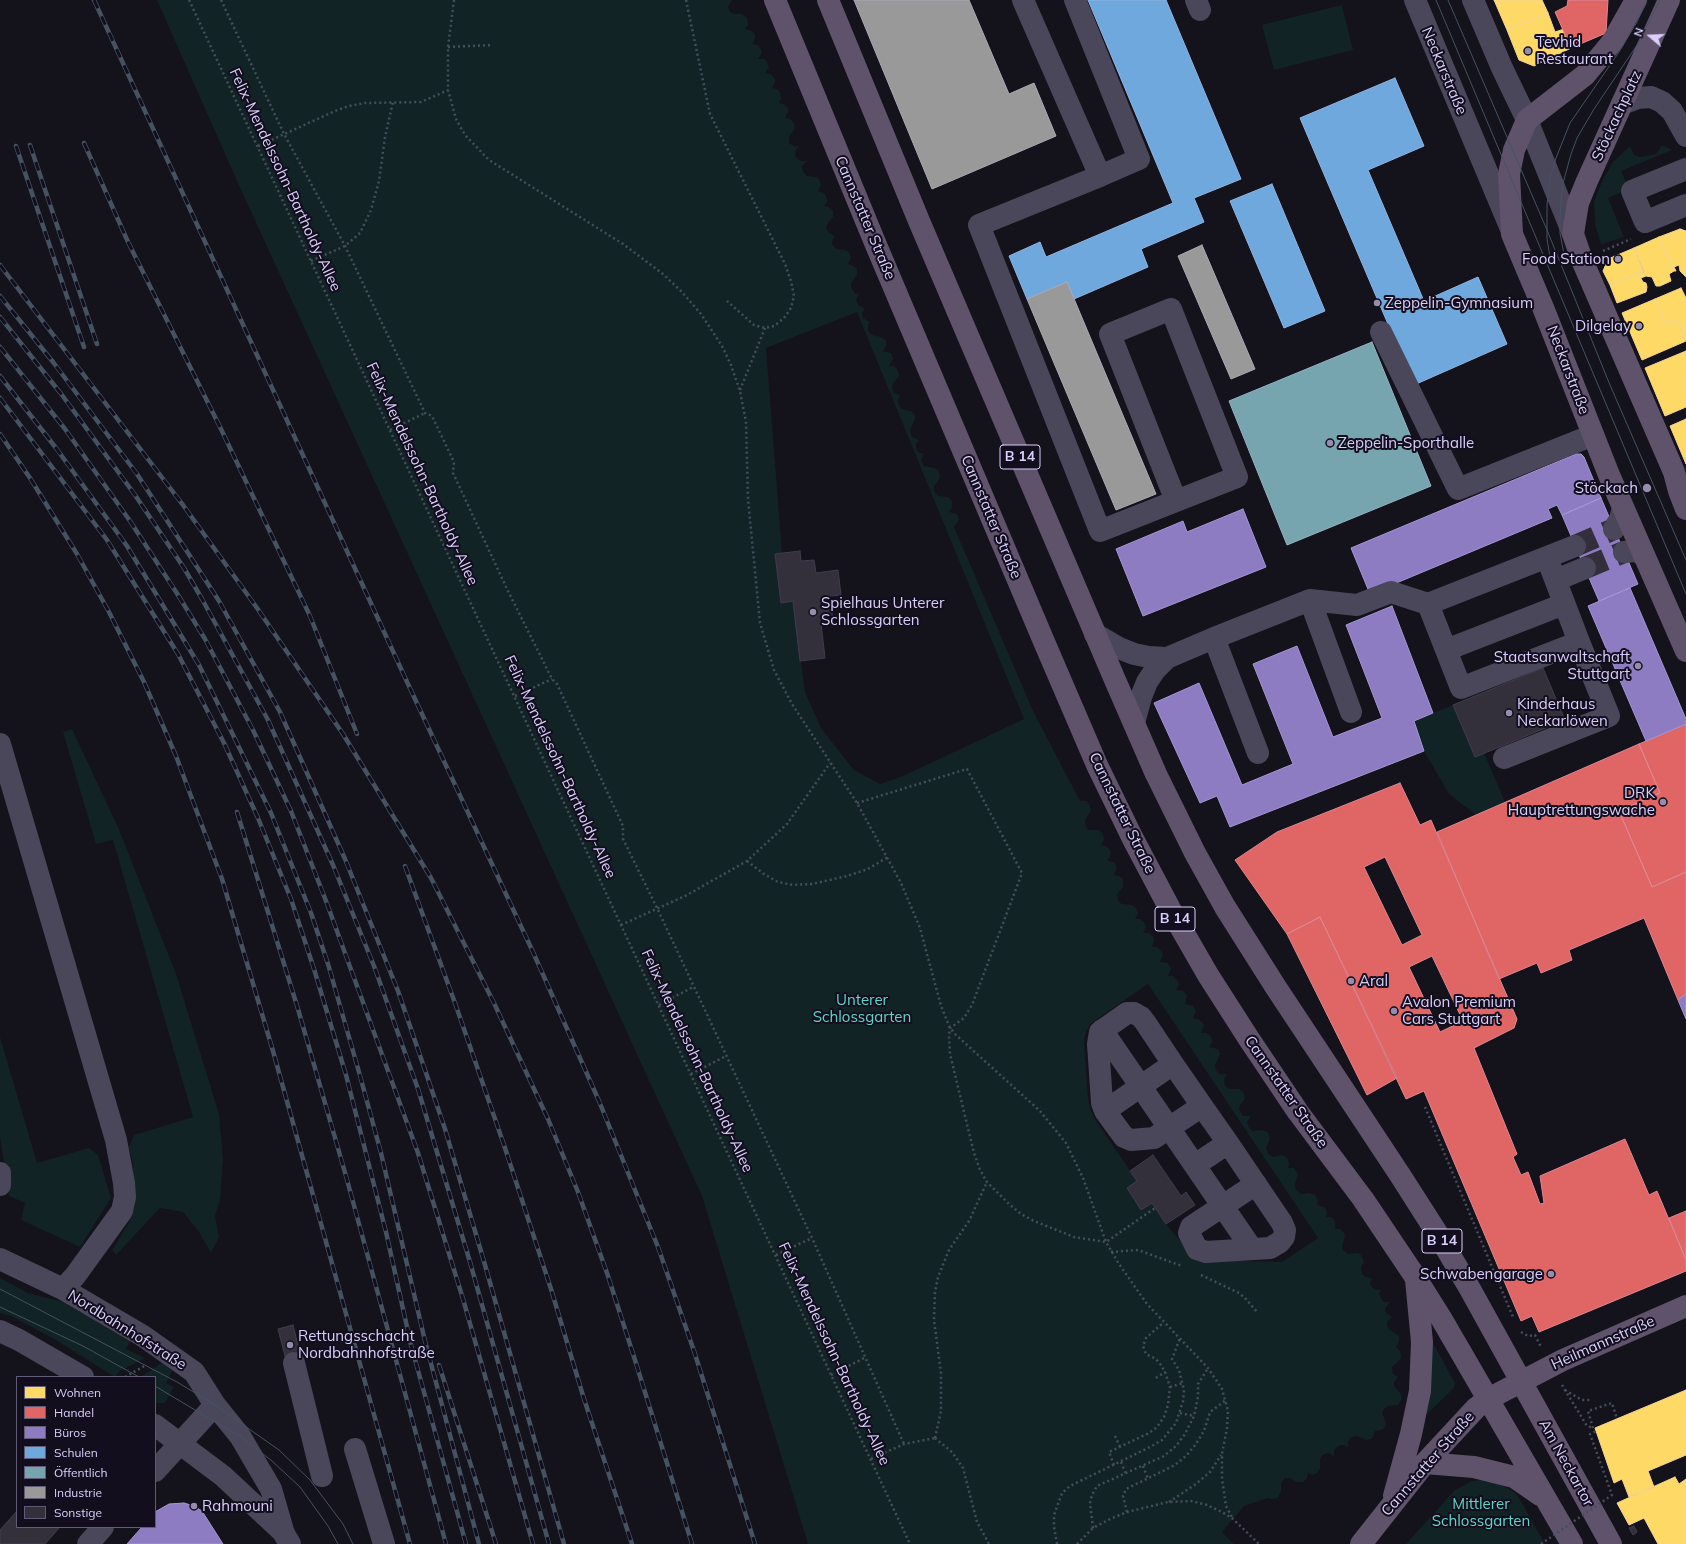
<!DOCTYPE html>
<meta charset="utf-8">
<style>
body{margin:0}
#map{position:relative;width:1686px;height:1544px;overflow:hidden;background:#14121a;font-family:Mulish,sans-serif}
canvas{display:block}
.legend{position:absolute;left:16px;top:1376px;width:140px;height:152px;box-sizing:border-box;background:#130e1e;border:1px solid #625b76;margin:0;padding:5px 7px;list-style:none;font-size:12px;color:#d9cffb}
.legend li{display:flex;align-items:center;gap:8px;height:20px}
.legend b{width:20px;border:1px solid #625b76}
.north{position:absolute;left:1630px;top:16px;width:40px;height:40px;-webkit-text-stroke:3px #130e1e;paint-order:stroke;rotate:289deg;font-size:11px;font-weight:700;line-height:16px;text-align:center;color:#d9cffb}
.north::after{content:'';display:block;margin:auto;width:14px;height:18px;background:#d9cffb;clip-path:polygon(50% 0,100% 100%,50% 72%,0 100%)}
</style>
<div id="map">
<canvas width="1686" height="1544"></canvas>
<ul class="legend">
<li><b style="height:11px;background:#ffd966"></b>Wohnen</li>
<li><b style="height:11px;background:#e06666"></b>Handel</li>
<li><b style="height:11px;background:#8e7cc3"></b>Büros</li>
<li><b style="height:11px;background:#6fa8dc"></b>Schulen</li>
<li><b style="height:11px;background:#76a5af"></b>Öffentlich</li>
<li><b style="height:11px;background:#999"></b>Industrie</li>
<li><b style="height:11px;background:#33303c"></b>Sonstige</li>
</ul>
<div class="north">N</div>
</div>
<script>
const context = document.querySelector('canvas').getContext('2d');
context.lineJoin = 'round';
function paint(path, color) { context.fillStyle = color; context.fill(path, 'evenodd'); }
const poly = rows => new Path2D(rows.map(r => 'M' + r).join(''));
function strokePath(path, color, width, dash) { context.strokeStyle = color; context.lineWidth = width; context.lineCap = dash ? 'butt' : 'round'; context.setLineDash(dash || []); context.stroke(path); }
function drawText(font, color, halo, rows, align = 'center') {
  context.font = font + ' Mulish,sans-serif'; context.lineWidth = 4; context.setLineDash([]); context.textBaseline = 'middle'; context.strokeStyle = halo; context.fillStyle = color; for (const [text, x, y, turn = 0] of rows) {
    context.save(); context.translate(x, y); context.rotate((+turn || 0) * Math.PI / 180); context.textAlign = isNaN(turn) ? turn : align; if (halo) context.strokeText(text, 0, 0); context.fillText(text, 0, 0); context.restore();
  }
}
paint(poly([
 [157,0,732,0,728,7,730,12,734,14,742,14,747,18,748,25,745,29,750,30,755,34,755,38,752,44,757,45,760,47,762,53,758,59,764,59,767,62,769,68,765,73,771,74,775,79,775,82,772,88,777,89,780,92,781,99,779,103,784,104,788,108,788,112,785,118,790,119,794,123,795,129,789,137,789,143,795,147,800,146,796,149,795,156,800,161,807,161,802,166,803,172,807,176,816,177,819,179,821,185,818,191,824,193,827,198,827,202,824,206,829,207,833,211,833,217,828,223,826,228,829,233,835,236,833,239,832,244,836,249,845,250,849,252,851,258,848,264,852,265,857,269,857,275,851,283,851,288,855,293,859,294,856,300,859,306,865,308,862,313,863,318,870,322,868,325,868,331,872,335,881,337,886,340,886,346,883,351,891,353,893,359,889,366,894,366,898,370,899,376,893,383,892,388,894,393,900,395,898,400,899,406,902,409,911,411,915,415,915,419,910,430,912,437,919,440,916,444,916,448,918,452,924,454,921,460,924,466,935,468,939,472,940,478,934,486,934,491,938,496,948,497,952,501,952,507,949,512,957,514,959,520,954,527,1033,711,1080,801,1086,801,1090,805,1091,811,1085,820,1086,827,1089,830,1099,830,1103,834,1104,840,1101,845,1107,847,1111,851,1110,857,1107,860,1115,863,1117,868,1114,875,1119,876,1123,879,1123,887,1117,894,1118,901,1122,904,1132,905,1136,908,1138,914,1135,919,1140,919,1144,922,1146,928,1143,933,1148,933,1153,936,1154,940,1152,947,1157,947,1161,951,1163,954,1160,962,1168,963,1171,969,1168,976,1173,976,1178,981,1179,985,1176,990,1183,991,1187,995,1185,1004,1193,1006,1196,1011,1193,1018,1198,1019,1202,1022,1204,1025,1201,1033,1206,1033,1211,1036,1212,1042,1209,1047,1218,1049,1220,1054,1215,1066,1216,1070,1219,1074,1227,1074,1224,1080,1225,1086,1230,1089,1239,1089,1244,1093,1245,1099,1240,1105,1239,1109,1243,1116,1251,1116,1247,1122,1249,1128,1253,1131,1262,1130,1268,1132,1270,1139,1266,1148,1268,1154,1273,1157,1283,1155,1288,1159,1289,1164,1288,1168,1294,1168,1298,1174,1295,1184,1296,1190,1301,1194,1309,1193,1315,1195,1318,1200,1317,1205,1325,1207,1327,1213,1326,1217,1331,1217,1335,1221,1335,1229,1340,1229,1344,1233,1345,1237,1342,1246,1343,1250,1348,1254,1358,1253,1361,1255,1364,1262,1361,1267,1362,1274,1366,1277,1372,1278,1370,1284,1374,1289,1381,1290,1379,1294,1382,1300,1385,1302,1390,1302,1385,1309,1386,1313,1392,1317,1387,1322,1387,1326,1390,1330,1399,1336,1399,1342,1396,1347,1400,1351,1401,1355,1400,1360,1392,1367,1393,1374,1398,1377,1394,1382,1394,1386,1401,1394,1402,1399,1398,1405,1388,1406,1385,1408,1382,1413,1386,1422,1385,1427,1382,1430,1375,1431,1372,1439,1366,1440,1357,1436,1352,1437,1348,1441,1348,1447,1344,1445,1340,1445,1334,1450,1334,1456,1328,1453,1322,1455,1320,1459,1320,1469,1317,1473,1314,1475,1308,1473,1307,1478,1303,1482,1296,1482,1290,1478,1285,1478,1281,1483,1281,1491,1278,1498,1272,1499,1268,1498,1244,1506,1222,1532,1234,1544,808,1544,702,1196,237,181],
 [857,312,1024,719,903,776,880,784,854,770,821,728,805,692,793,601,781,603,775,554,782,553,766,348],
 [1148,984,1318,1238,1282,1262,1202,1260,1193,1256,1166,1224,1152,1203,1141,1210,1127,1189,1137,1181,1094,1118,1090,1108,1088,1099,1084,1040,1086,1032,1090,1024],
 [1342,5,1353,50,1274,70,1262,25],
 [1662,145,1672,150,1621,171,1629,189,1608,198,1624,237,1601,244,1595,224,1594,201,1603,179,1613,162,1630,146,1634,155,1640,157,1656,154],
 [1453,705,1475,757,1484,753,1505,802,1476,815,1449,794,1424,751,1414,721],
 [72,729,118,827,176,974,219,1114,223,1159,220,1200,215,1216,219,1237,211,1253,199,1232,183,1212,160,1208,116,1255,112,1250,131,1219,134,1208,133,1165,129,1147,134,1135,193,1117,113,840,96,844,63,732],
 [0,1037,37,1163,89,1148,98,1155,111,1198,80,1247,21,1220,25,1203,9,1196,0,1137],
 [0,1278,28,1293,63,1302,130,1341,126,1349,145,1358,120,1371,115,1377,56,1340,13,1317,0,1313],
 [1433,1343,1455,1383,1454,1388,1427,1414,1432,1344],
 [163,1362,172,1371,166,1383,174,1387,165,1403,156,1403,155,1377,140,1377],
 [1481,1480,1495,1482,1511,1490,1518,1496,1545,1544,1406,1544,1455,1490,1472,1481]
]), '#122326');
const homes = poly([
 [1494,0,1542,0,1548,13,1507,30,1494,0],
 [1548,13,1555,32,1564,29,1571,48,1534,66,1519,60,1507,30,1548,13],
 [1680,229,1686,231,1686,277,1680,271,1679,265,1674,267,1676,271,1674,271,1659,237,1680,229],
 [1659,237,1674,271,1669,274,1671,281,1660,286,1656,286,1652,277,1646,276,1634,248,1659,237],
 [1634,248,1643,271,1610,285,1603,271,1608,259,1634,248],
 [1643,271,1646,276,1641,278,1638,273,1643,271],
 [1638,273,1643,282,1646,283,1647,287,1646,292,1617,303,1610,285,1638,273],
 [1681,288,1686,298,1686,340,1677,319,1668,323,1663,321,1663,316,1655,299,1681,288],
 [1655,299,1663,316,1663,321,1668,323,1677,319,1686,341,1642,360,1622,313,1655,299],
 [1686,351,1686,407,1665,416,1645,368,1686,351],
 [1686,419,1686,464,1670,426,1686,419],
 [1686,1390,1686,1455,1648,1471,1654,1487,1629,1497,1622,1479,1614,1483,1595,1428,1686,1390],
 [1675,1477,1679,1484,1686,1479,1686,1544,1658,1544,1644,1518,1629,1525,1617,1503,1675,1477]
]);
paint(homes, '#ffd966');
strokePath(homes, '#f4d693', 1);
const shops = poly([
 [1568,0,1608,0,1606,33,1571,48,1555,12,1567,6,1568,0],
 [1686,724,1686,872,1652,887,1619,811,1660,793,1639,744,1686,724],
 [1639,744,1660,793,1619,811,1652,887,1686,872,1686,994,1678,1000,1644,918,1569,950,1572,960,1541,973,1537,963,1499,979,1437,832,1639,744],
 [1400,783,1420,825,1431,820,1517,1019,1514,1028,1474,1048,1517,1154,1513,1157,1521,1175,1528,1172,1540,1204,1544,1203,1540,1176,1625,1139,1649,1195,1657,1191,1686,1260,1686,1271,1539,1332,1532,1316,1521,1321,1424,1091,1406,1099,1320,917,1287,934,1235,860,1277,832,1400,783],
 [1385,857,1422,935,1402,945,1364,867,1385,857],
 [1432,956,1463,1021,1440,1032,1409,967,1432,956],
 [1320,917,1397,1078,1367,1095,1287,934,1320,917],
 [1686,1211,1686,1260,1669,1218,1686,1211]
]);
paint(shops, '#e06666');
strokePath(shops, '#de8693', 1);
const offices = poly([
 [1576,454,1581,454,1584,457,1601,498,1562,515,1557,505,1548,509,1552,518,1370,594,1351,548,1576,454],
 [1601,498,1638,584,1599,601,1562,515,1601,498],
 [1243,509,1266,567,1143,616,1116,549,1183,521,1187,532,1243,509],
 [1630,588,1686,719,1686,724,1646,741,1588,606,1630,588],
 [1392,606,1433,713,1414,721,1424,751,1230,827,1217,796,1200,803,1154,703,1199,683,1242,785,1293,764,1253,664,1297,646,1333,737,1382,718,1346,625,1392,606],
 [1686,994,1686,1019,1678,1000,1686,994],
 [184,1503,194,1506,202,1511,223,1544,127,1544,142,1527,155,1527,155,1512,169,1504,184,1503]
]);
paint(offices, '#8e7cc3');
strokePath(offices, '#a495d4', 1);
const schools = poly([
 [1088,0,1166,0,1241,179,1194,198,1204,222,1141,249,1148,267,1074,299,1067,282,1027,299,1009,256,1040,242,1046,257,1173,203,1088,0],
 [1395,78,1424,146,1368,170,1424,301,1478,277,1507,344,1414,385,1300,118,1395,78],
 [1272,184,1325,311,1284,328,1230,201,1272,184]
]);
paint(schools, '#6fa8dc');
strokePath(schools, '#8fb4e5', 1);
const public = poly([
 [1372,342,1431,486,1287,545,1229,401,1372,342]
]);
paint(public, '#76a5af');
strokePath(public, '#94b2c6', 1);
const industry = poly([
 [854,0,969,0,1009,94,1034,83,1056,136,932,189,854,0],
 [1202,245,1255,369,1231,379,1178,256,1202,245],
 [1067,282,1156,494,1116,510,1027,299,1067,282]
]);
paint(industry, '#999');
strokePath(industry, '#aca9b6', 1);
const building = poly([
 [800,551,801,561,814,560,816,573,838,570,841,595,830,596,833,621,821,623,825,658,800,661,793,601,781,603,775,554,800,551],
 [1543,668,1565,720,1475,757,1453,705,1543,668],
 [1153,1155,1181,1196,1186,1192,1195,1205,1166,1224,1152,1203,1141,1210,1127,1188,1137,1181,1130,1171,1153,1155],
 [293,1325,302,1361,287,1364,278,1329,293,1325],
 [17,1511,17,1527,60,1527,45,1544,0,1544,0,1530,17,1511],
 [1634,1526,1637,1532,1633,1535,1629,1528,1634,1526]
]);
paint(building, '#33303c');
strokePath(building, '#423c4d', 1);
strokePath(poly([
 [1575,546,1614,529],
 [1585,568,1624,552]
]), '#322e3c', 22, [22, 11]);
strokePath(poly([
 [189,0,910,1544],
 [221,0,284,134,345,246,425,413,432,416,454,462,453,473,507,589,552,679,557,684,623,826,623,839,657,908,812,1238,904,1444],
 [454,0,448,47,448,90,456,119,465,135,489,160,623,244,663,274,681,291,701,314,722,346,731,365,740,391,746,422,748,499,760,623,774,670,792,704,857,803,901,883,920,928,941,1006,950,1028,956,1035,1040,1111,1066,1143,1083,1178,1106,1242,1119,1264,1147,1304,1208,1368,1222,1389,1228,1411,1227,1428,1222,1454,1222,1479,1226,1506,1233,1519],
 [686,0,710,114,785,264,791,281,794,296,791,308,784,318,774,326,765,328,754,325,727,301],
 [448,47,493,45],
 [258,146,335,111,349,106,365,103,421,102,448,90],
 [1603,251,1631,239],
 [311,261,345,246,360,233,371,210,379,181,385,137,393,102],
 [740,390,765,328],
 [390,430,425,413],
 [515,696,552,679],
 [857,803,967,769,1022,873,972,1005,964,1018,950,1028,949,1035,950,1054,974,1153,980,1170,987,1182,1009,1204,1021,1214,1034,1221,1074,1237,1106,1242,1155,1208],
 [747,861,764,874,778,882,793,885,812,884,847,876,868,869,888,857],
 [621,925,687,895,747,861,787,824,830,763],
 [659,1005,693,987],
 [691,1074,726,1056],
 [1425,1107,1513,1317],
 [1111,1252,1138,1250,1182,1266],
 [776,1255,812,1238],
 [1201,1275,1239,1293,1245,1298,1258,1313],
 [1521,1332,1528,1336,1535,1335,1541,1347],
 [831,1375,866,1357],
 [125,1377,146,1365],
 [1156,1378,1165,1372],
 [1562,1385,1587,1426,1593,1428],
 [1170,1387,1183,1383],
 [1565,1390,1582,1400,1590,1400],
 [1180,1413,1194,1416],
 [1593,1428,1588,1411,1612,1403,1617,1419],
 [1115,1436,1120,1447],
 [935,1438,941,1411,941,1373,934,1320,935,1292,938,1277,949,1250,969,1221,987,1182],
 [935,1438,952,1452,963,1468,977,1522,989,1544],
 [871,1459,904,1444,935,1438],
 [1121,1462,1126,1474],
 [1114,1465,1109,1452,1149,1433,1157,1427,1164,1417,1168,1405,1170,1387,1165,1372,1161,1365,1156,1359,1146,1354,1143,1346,1146,1338,1164,1322],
 [1143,1466,1148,1479],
 [1169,1502,1196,1484,1210,1472,1221,1455],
 [1127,1512,1123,1496,1126,1489,1175,1465,1187,1455,1196,1444,1204,1431,1210,1412,1226,1400],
 [1093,1528,1090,1503,1092,1495,1097,1486,1164,1456,1176,1446,1185,1434,1194,1416,1198,1397,1198,1384,1208,1368],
 [1057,1544,1054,1527,1054,1515,1062,1493,1070,1486,1152,1446,1162,1440,1176,1423,1183,1401,1184,1390,1179,1370,1172,1359,1180,1338],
 [1077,1544,1093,1528,1108,1520,1127,1512,1168,1502,1191,1501,1207,1505,1222,1512,1233,1519,1259,1544]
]), '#454e5b', 2.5, [2, 3]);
strokePath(poly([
 [1023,0,1100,176,1139,159,1075,0],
 [1196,0,1200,10],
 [1415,0,1511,229],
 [1473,0,1502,68,1527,120,1573,234],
 [1622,104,1638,98,1651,97,1662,102,1672,111,1686,136],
 [1686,169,1632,191,1645,222,1686,205],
 [1100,176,979,225,1100,531,1176,501,1110,334,1171,309,1237,477,1176,501],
 [1381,332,1458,489,1593,435],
 [1614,529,1620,519,1623,508],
 [1624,552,1635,551,1644,555],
 [1547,558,1579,642,1461,688,1428,604,1575,546],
 [1556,580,1585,568],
 [1310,600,1351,712],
 [1095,634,1119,648,1134,654,1149,657,1167,658,1214,638,1310,600,1357,605,1391,592,1428,604],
 [1214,638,1258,753],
 [1446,650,1564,604],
 [1134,723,1141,697,1147,682,1155,670,1167,658],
 [0,744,116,1140,124,1183,125,1197,122,1211,75,1276,63,1289],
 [1504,758,1609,716,1579,642],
 [1102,1030,1252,1249],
 [1202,1106,1154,1138,1131,1140,1124,1137,1105,1111,1102,1103,1098,1044,1100,1032,1127,1013,1134,1013,1141,1017,1145,1022,1173,1064,1202,1106,1228,1143,1282,1223,1285,1230,1284,1237,1280,1242,1270,1248,1206,1252,1197,1249,1189,1233,1191,1227,1256,1184],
 [1105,1111,1173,1064],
 [1195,1165,1228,1143],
 [0,1173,0,1185],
 [0,1259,63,1289,121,1323,143,1336,194,1372,215,1405,240,1436,271,1489,284,1534,290,1544],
 [0,1331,19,1340,83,1377],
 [294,1363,322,1476],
 [155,1425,223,1476,284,1533],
 [355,1449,384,1544],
 [155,1471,215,1405],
 [88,1544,103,1527]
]), '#4a475b', 22);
strokePath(poly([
 [775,0,876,245,1045,644,1097,765,1132,837,1170,909,1208,975,1249,1039,1298,1112,1363,1199,1414,1275,1441,1318,1572,1544],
 [828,0,919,221,1115,680,1156,774,1195,853,1225,907,1275,986,1400,1175,1437,1233,1470,1289,1611,1544],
 [1636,0,1613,41,1585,75,1527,120,1514,150,1509,174,1512,234,1544,310,1609,475,1686,651],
 [1669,0,1587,181,1578,203,1573,234,1582,260,1674,472,1679,491,1686,509],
 [1425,1463,1474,1467,1514,1477,1540,1495],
 [1394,1496,1411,1434,1420,1391,1422,1342,1416,1280],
 [1361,1544,1425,1463,1476,1408,1488,1399,1563,1360,1686,1306]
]), '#5f526b', 22);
strokePath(poly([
 [1436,0,1686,594],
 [1448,0,1547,230,1610,385,1686,560],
 [1551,263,1547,239,1547,205,1550,178,1556,158,1570,123,1619,52,1637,22,1647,0],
 [1566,265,1560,233,1560,218,1562,187,1571,154,1577,138,1594,109,1637,45,1660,0],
 [0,1289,177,1382,215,1405,279,1450,310,1480,343,1524,353,1544],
 [0,1307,83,1346,139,1377],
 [155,1386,205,1416,240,1436,272,1461,300,1487,328,1526,338,1544]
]), '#445362', 1);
const rail = poly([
 [94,0,408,684,533,952,599,1101,658,1247,694,1351,755,1544],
 [84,143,128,242,221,429,310,616,357,734],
 [30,145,97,344],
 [16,146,84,347],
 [0,265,183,505,257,608,343,734,431,878,493,1001,548,1119,578,1192,607,1273,635,1360,692,1544],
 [0,296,53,362,137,474,219,601,280,712,345,859,398,991,425,1070,445,1129,485,1265,564,1544],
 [0,317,62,395,135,495,184,568,202,599,268,720,333,865,374,966,418,1089,470,1262,549,1544],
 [0,347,65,429,130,521,178,595,205,639,253,730,291,811,326,901,418,1153,463,1299,533,1544],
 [0,376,56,448,127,546,199,665,271,813,311,913,328,964,359,1072,381,1153,425,1341,479,1544],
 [0,398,107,540,178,654,224,743,258,818,291,899,314,969,346,1075,386,1232,411,1345,466,1544],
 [0,434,30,478,77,554,109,612,144,682,176,756,222,879,273,1051,410,1544],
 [237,812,298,1009,346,1176,446,1544],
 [405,866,455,1003,504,1145,551,1289,584,1399,632,1544],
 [439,1365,496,1544]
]);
strokePath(rail, '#445362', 4.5);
strokePath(rail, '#130e1e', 3, [9]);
strokePath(poly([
 [1541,1544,1612,1495,1590,1434,1596,1431]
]), '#454e5b', 2.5, [2, 3]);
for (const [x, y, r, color] of [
 [1528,51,4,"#948dac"],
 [1618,259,4,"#948dac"],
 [1377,303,4,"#948dac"],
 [1639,326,4,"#948dac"],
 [1330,443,4,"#948dac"],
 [1647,488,5,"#948dac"],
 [813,612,4,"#948dac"],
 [1638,666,4,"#948dac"],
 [1509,713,4,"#948dac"],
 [1663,802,4,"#948dac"],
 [1351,981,4,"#948dac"],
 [1394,1011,4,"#948dac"],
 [1551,1274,4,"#948dac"],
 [290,1345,4,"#948dac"],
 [194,1506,4,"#948dac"]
]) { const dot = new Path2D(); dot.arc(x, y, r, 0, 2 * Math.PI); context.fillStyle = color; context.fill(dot); strokePath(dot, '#130e1e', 1.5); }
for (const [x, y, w] of [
 [1020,457,40],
 [1175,919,40],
 [1442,1241,40]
]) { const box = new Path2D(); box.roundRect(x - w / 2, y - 12, w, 24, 3); context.fillStyle = '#130e1e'; context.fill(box); strokePath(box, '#d9cffb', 1); }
drawText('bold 14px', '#d9cffb', null, [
 ["B 14",1020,457],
 ["B 14",1175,919],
 ["B 14",1442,1241]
]);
drawText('15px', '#d9cffb', '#130e1e', [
 ["Tevhid",1536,42],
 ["Restaurant",1536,59],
 ["Food Station",1610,259,"right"],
 ["Zeppelin-Gymnasium",1385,303],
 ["Dilgelay",1631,326,"right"],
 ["Zeppelin-Sporthalle",1338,443],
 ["Stöckach",1638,488,"right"],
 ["Spielhaus Unterer",821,603],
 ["Schlossgarten",821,620],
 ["Staatsanwaltschaft",1630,657,"right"],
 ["Stuttgart",1630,674,"right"],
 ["Kinderhaus",1517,704],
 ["Neckarlöwen",1517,721],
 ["DRK",1655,793,"right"],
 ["Hauptrettungswache",1655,810,"right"],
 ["Aral",1359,981],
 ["Avalon Premium",1402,1002],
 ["Cars Stuttgart",1402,1019],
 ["Schwabengarage",1543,1274,"right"],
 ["Rettungsschacht",298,1336],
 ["Nordbahnhofstraße",298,1353],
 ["Rahmouni",202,1506]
], 'left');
drawText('15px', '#d9cffb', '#130e1e', [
 ["Neckarstraße",1444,71,67],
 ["Stöckachplatz",1617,116,-65],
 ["Felix-Mendelssohn-Bartholdy-Allee",285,180,65],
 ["Cannstatter Straße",865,218,67],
 ["Neckarstraße",1568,370,69],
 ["Felix-Mendelssohn-Bartholdy-Allee",422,474,65],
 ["Cannstatter Straße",991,517,67],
 ["Felix-Mendelssohn-Bartholdy-Allee",560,767,65],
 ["Cannstatter Straße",1122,813,64],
 ["Felix-Mendelssohn-Bartholdy-Allee",697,1061,65],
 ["Cannstatter Straße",1286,1092,55],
 ["Nordbahnhofstraße",127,1330,32],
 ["Heilmannstraße",1603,1343,-24],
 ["Felix-Mendelssohn-Bartholdy-Allee",834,1354,65],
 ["Am Neckartor",1566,1463,61],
 ["Cannstatter Straße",1428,1464,-49]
]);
drawText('15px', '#62d4c5', '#130e1e', [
 ["Unterer",862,1000],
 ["Schlossgarten",862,1017],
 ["Mittlerer",1481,1504],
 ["Schlossgarten",1481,1521]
]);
</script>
